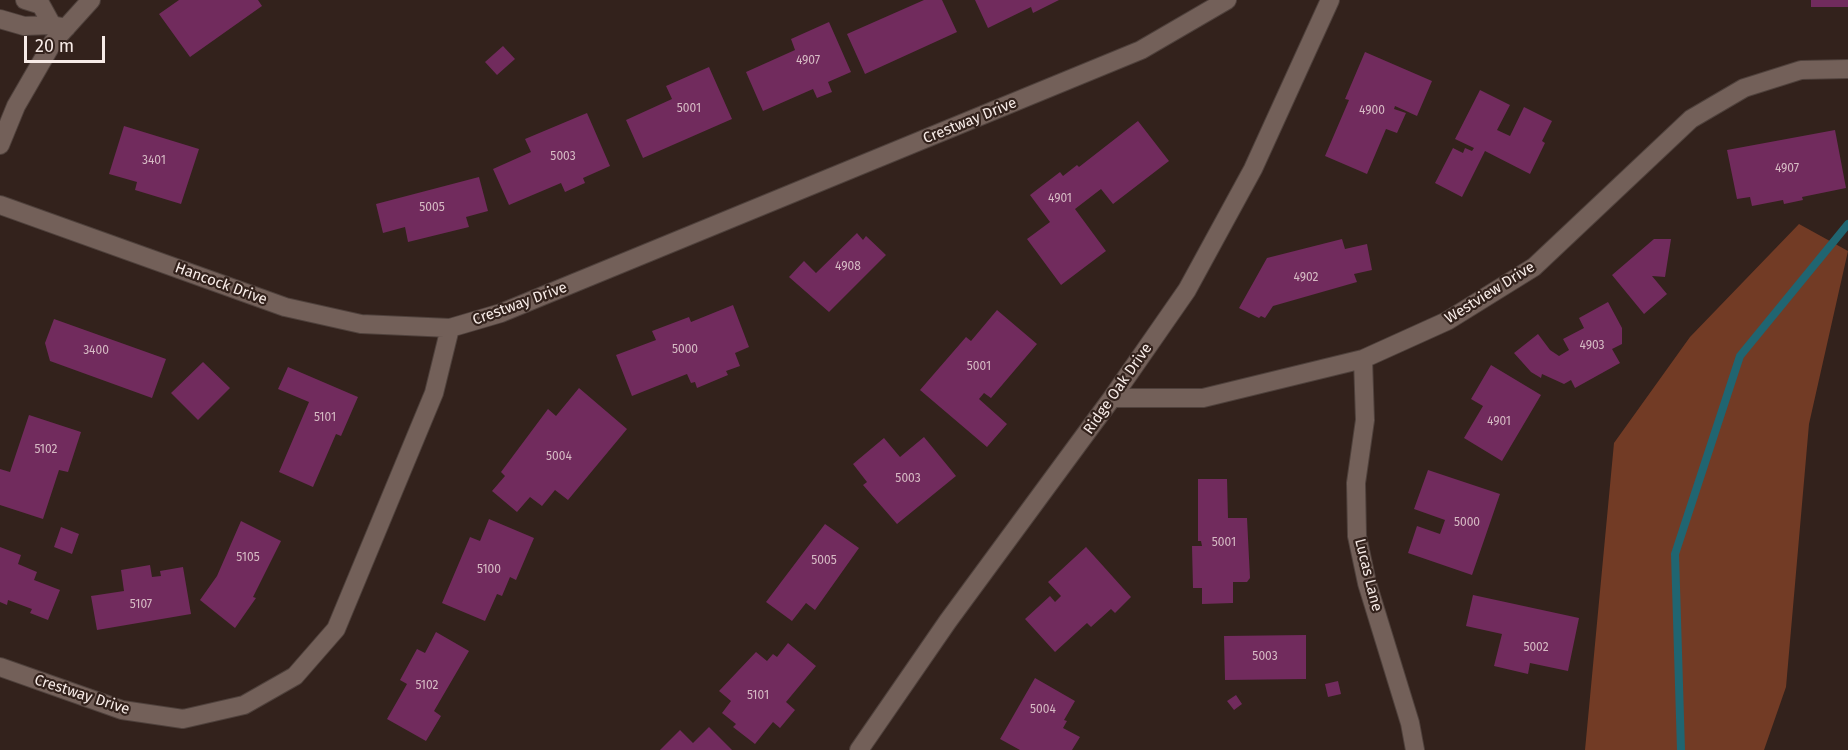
<!DOCTYPE html>
<style>
body{margin:0}
#map{position:relative;width:1848px;height:750px;overflow:hidden;background:#33221c;font-family:"Fira Sans",sans-serif}
canvas{display:block}
.scale{position:absolute;left:24px;top:36px;width:81px;height:27px;box-sizing:border-box;border:3px solid #f7ebe7;border-top:0;padding-left:8px;font-size:18px;line-height:21px;white-space:nowrap;color:#f7ebe7;-webkit-text-stroke:4px #33221c;paint-order:stroke}
</style>
<div id="map">
<canvas width="1848" height="750"></canvas>
<div class="scale">20 m</div>
</div>
<script>
const context = document.querySelector('canvas').getContext('2d');
context.lineJoin = 'round';
function paint(path, color) { context.fillStyle = color; context.fill(path, 'evenodd'); }
const poly = rows => new Path2D(rows.map(r => 'M' + r).join(''));
function strokePath(path, color, width, dash) { context.strokeStyle = color; context.lineWidth = width; context.lineCap = dash ? 'butt' : 'round'; context.setLineDash(dash || []); context.stroke(path); }
function drawText(font, color, halo, rows, align = 'center') {
  context.font = font + ' "Fira Sans",sans-serif'; context.lineWidth = 4.5; context.setLineDash([]); context.textBaseline = 'middle'; context.strokeStyle = halo; context.fillStyle = color; for (const [text, x, y, turn = 0] of rows) {
    context.save(); context.translate(x, y); context.rotate((+turn || 0) * Math.PI / 180); context.textAlign = isNaN(turn) ? turn : align; if (halo) context.strokeText(text, 0, 0); context.fillText(text, 0, 0); context.restore();
  }
}
paint(poly([
 [1799,224,1848,251,1809,424,1786,687,1764,750,1585,750,1614,443,1690,337]
]), '#723b25');
strokePath(poly([
 [1681,750,1675,554,1740,356,1848,224]
]), '#206571', 8);
paint(poly([
 [179,0,258,0,262,6,190,57,159,14],
 [924,0,942,0,957,32,865,74,847,34],
 [975,0,1059,0,1033,13,1031,7,988,28],
 [1811,0,1848,0,1848,7,1811,7],
 [829,22,851,72,828,82,832,92,817,98,813,89,763,111,746,72,795,50,791,39],
 [503,46,515,59,497,75,485,62],
 [1365,52,1432,81,1417,116,1395,106,1394,109,1406,113,1397,133,1386,129,1367,174,1325,156,1349,100,1345,99],
 [709,67,732,119,643,158,626,120,672,99,666,86],
 [1480,90,1510,105,1497,130,1510,136,1524,107,1552,121,1542,141,1545,143,1530,174,1485,151,1462,197,1435,183,1453,148,1463,153,1465,148,1472,151,1474,148,1455,139],
 [587,113,610,166,583,178,585,183,565,192,561,183,509,205,493,169,531,152,525,139],
 [1138,121,1169,161,1113,204,1101,189,1075,209,1106,251,1061,285,1027,239,1050,222,1030,195,1060,172,1063,176,1077,165,1079,167],
 [124,126,199,149,181,204,135,190,137,182,109,174],
 [1835,130,1846,188,1802,197,1803,200,1784,204,1783,200,1752,206,1750,197,1737,199,1727,150],
 [479,177,488,211,466,217,469,227,408,242,405,227,383,233,376,204],
 [857,233,863,240,866,236,886,255,829,312,789,277,804,261,816,273],
 [1342,239,1345,249,1367,244,1372,270,1354,274,1357,282,1273,306,1265,318,1261,316,1259,318,1239,308,1267,258],
 [1654,239,1671,239,1665,277,1652,276,1667,294,1644,314,1612,275],
 [1608,302,1622,328,1622,344,1612,349,1620,363,1575,388,1571,380,1564,384,1542,374,1541,378,1531,372,1514,353,1538,334,1550,350,1559,356,1569,350,1563,339,1584,328,1579,318],
 [733,305,749,347,735,353,740,366,726,371,728,375,697,388,695,382,691,383,687,374,632,396,616,355,656,340,652,331,689,317,691,322],
 [997,310,1037,344,991,398,984,393,979,399,1007,424,987,447,920,390,966,337,971,341],
 [54,319,166,359,152,398,50,361,45,343],
 [203,362,230,388,198,420,171,393],
 [1491,365,1541,395,1502,461,1464,438,1483,406,1471,399],
 [288,367,358,397,341,436,336,434,313,487,279,472,309,402,278,389],
 [579,388,627,429,568,500,555,490,542,506,530,497,517,512,492,491,505,476,501,472,548,409,556,416],
 [29,415,81,432,68,472,59,470,43,519,0,505,0,469,10,472],
 [924,437,956,476,897,524,863,485,867,482,853,464,884,438,900,457],
 [1428,470,1500,494,1472,575,1408,553,1417,526,1440,534,1445,520,1414,509],
 [1198,479,1227,479,1228,518,1247,518,1250,578,1247,582,1233,582,1233,603,1202,604,1202,588,1193,588,1192,546,1202,546,1201,541,1198,541],
 [489,519,534,538,516,580,510,577,502,596,497,594,485,621,442,603,470,537,480,541],
 [241,521,281,541,253,597,256,598,235,628,200,600,217,576],
 [825,524,859,548,815,610,806,603,792,621,766,602],
 [61,527,79,534,72,554,54,547],
 [0,547,21,555,18,564,37,572,34,580,60,590,48,620,30,613,32,609,8,600,7,605,0,602],
 [1086,547,1131,597,1115,613,1111,609,1091,627,1087,623,1055,652,1025,619,1050,596,1055,602,1061,596,1048,582],
 [150,565,152,577,161,576,160,571,183,567,191,614,97,630,91,596,124,591,121,570],
 [1473,595,1579,618,1568,671,1530,663,1528,674,1494,666,1502,634,1466,626],
 [436,632,469,651,434,711,441,716,426,741,387,719,407,684,400,680,417,649,425,653],
 [1306,635,1306,679,1225,680,1224,636],
 [788,643,816,666,786,702,795,710,780,728,773,722,755,744,733,727,736,724,722,713,731,701,719,691,756,652,767,661,773,654,777,657],
 [1035,678,1075,701,1064,720,1067,721,1063,728,1080,737,1072,750,1020,750,1000,739],
 [1338,681,1341,694,1328,697,1325,684],
 [1236,695,1242,704,1234,710,1227,701],
 [709,727,732,750,660,750,680,730,693,743]
]), '#712b5d');
const minor = poly([
 [25,0,41,5,52,25],
 [0,19,24,26,52,25,66,28],
 [0,145,16,106,53,42,91,0],
 [0,205,285,307,361,324,450,328,501,313,1141,50,1227,0],
 [1363,359,1365,420,1356,483,1357,536,1367,583,1410,723,1415,750],
 [1112,398,1203,398,1363,359,1447,321,1534,267,1691,119,1744,88,1801,70,1848,69],
 [0,667,122,710,183,719,244,705,295,676,336,629,434,393,450,328],
 [859,750,948,621,1112,398,1187,290,1253,169,1330,0]
]);
strokePath(minor, '#4f413c', 20);
strokePath(minor, '#736059', 18);
drawText('12px', '#d6bbc4', null, [
 ["4907",808,61],
 ["5001",689,109],
 ["4900",1372,111],
 ["5003",563,157],
 ["3401",154,161],
 ["4907",1787,169],
 ["4901",1060,199],
 ["5005",432,208],
 ["4908",848,267],
 ["4902",1306,278],
 ["4903",1592,346],
 ["5000",685,350],
 ["3400",96,351],
 ["5001",979,367],
 ["5101",325,418],
 ["4901",1499,422],
 ["5102",46,450],
 ["5004",559,457],
 ["5003",908,479],
 ["5000",1467,523],
 ["5001",1224,543],
 ["5105",248,558],
 ["5005",824,561],
 ["5100",489,570],
 ["5107",141,605],
 ["5002",1536,648],
 ["5003",1265,657],
 ["5102",427,686],
 ["5101",758,696],
 ["5004",1043,710]
]);
drawText('15px', '#f7ebe7', '#33221c', [
 ["Crestway Drive",970,121,-22],
 ["Hancock Drive",221,284,20],
 ["Westview Drive",1490,293,-32],
 ["Crestway Drive",520,304,-20],
 ["Ridge Oak Drive",1118,389,-55],
 ["Lucas Lane",1368,575,76],
 ["Crestway Drive",82,695,18]
]);
</script>
